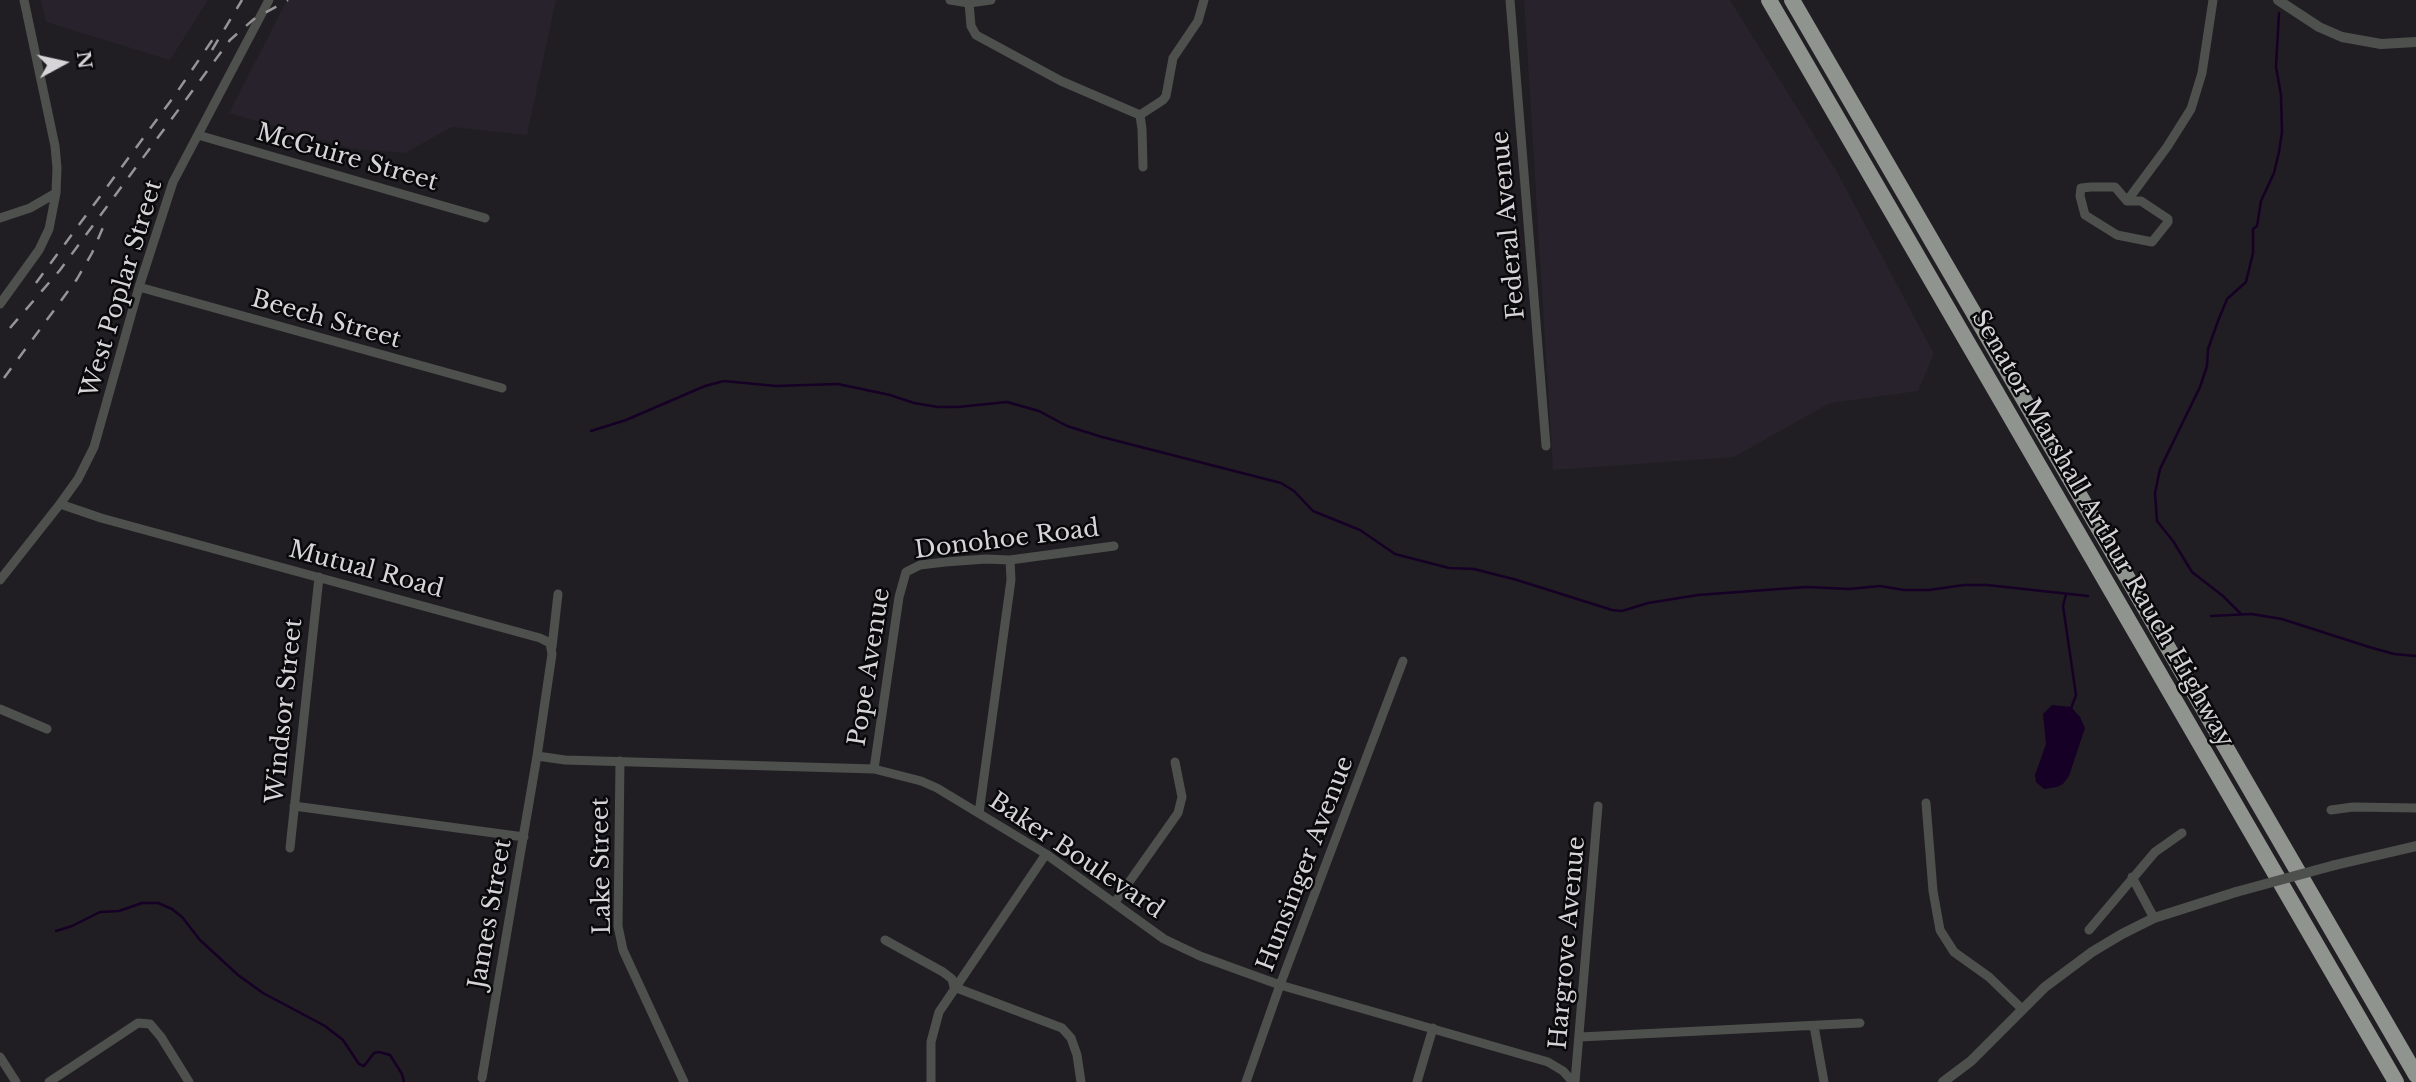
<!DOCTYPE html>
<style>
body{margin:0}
#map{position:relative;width:2416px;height:1082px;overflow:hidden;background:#201e22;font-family:"Libre Baskerville",serif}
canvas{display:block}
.north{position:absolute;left:28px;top:28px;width:70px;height:70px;-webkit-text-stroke:5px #09080a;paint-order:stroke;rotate:82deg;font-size:19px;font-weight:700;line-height:28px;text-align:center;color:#d6d4d7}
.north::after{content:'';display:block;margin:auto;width:24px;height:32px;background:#d6d4d7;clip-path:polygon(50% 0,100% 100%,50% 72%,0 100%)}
</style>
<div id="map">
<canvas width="2416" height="1082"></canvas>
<div class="north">N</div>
</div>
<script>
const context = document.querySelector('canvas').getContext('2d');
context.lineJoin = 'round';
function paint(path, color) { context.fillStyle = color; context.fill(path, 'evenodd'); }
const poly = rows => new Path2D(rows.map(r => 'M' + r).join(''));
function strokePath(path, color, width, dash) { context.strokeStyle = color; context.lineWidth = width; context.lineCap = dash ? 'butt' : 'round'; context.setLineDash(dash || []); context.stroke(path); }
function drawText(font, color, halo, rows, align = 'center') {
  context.font = font + ' "Libre Baskerville",serif'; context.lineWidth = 5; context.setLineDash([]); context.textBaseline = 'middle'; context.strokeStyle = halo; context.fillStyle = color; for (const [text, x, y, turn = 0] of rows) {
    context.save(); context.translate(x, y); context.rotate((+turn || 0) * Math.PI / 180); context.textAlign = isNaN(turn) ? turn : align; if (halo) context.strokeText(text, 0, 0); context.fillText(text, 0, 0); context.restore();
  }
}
paint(poly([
 [41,0,208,0,170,60,46,22],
 [287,0,556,0,527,135,452,127,405,153,353,149,229,113],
 [1524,0,1730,0,1837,172,1934,354,1918,391,1830,403,1734,457,1553,470]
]), '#27222c');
paint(poly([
 [2052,705,2071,707,2080,717,2085,728,2069,776,2063,784,2057,787,2044,789,2036,782,2035,775,2046,744,2043,714]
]), '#160025');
strokePath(poly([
 [591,431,626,420,705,386,724,381,776,386,838,384,890,395,914,403,938,407,958,407,1007,402,1039,411,1067,426,1102,437,1281,483,1294,491,1313,511,1360,530,1395,554,1449,568,1474,569,1517,580,1612,610,1622,611,1648,603,1698,595,1806,587,1849,589,1880,586,1904,590,1929,590,1964,585,1987,585,2088,596],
 [2066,594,2063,606,2076,695,2070,711],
 [2241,614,2223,596,2192,572,2173,541,2157,521,2155,493,2160,469,2200,387,2207,366,2208,349,2218,321,2227,299,2246,282,2253,253,2253,229,2257,226,2261,201,2274,173,2279,152,2282,132,2281,95,2276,67,2279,13],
 [2211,616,2251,614,2282,619,2369,647,2394,654,2416,656],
 [56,931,72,926,100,912,119,911,142,903,158,903,172,909,182,917,200,940,238,975,263,993,325,1026,343,1040,359,1064,364,1066,374,1053,379,1052,390,1055,402,1074,404,1082]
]), '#160025', 2.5);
strokePath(poly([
 [950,0,969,3,991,0],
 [1510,0,1546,446],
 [969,3,971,26,976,35,1061,81,1140,115,1142,129,1143,167],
 [1140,115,1163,100,1166,96,1173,58,1198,21,1204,0],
 [198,135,485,218],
 [2091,187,2115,187,2127,201,2141,201,2168,219,2168,222,2152,242,2117,235,2085,215,2080,196,2081,188,2091,187],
 [2127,201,2167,147,2191,109,2202,73,2213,0],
 [0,218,30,208,56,193],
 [139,287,502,388],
 [0,304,39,250,49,229,56,193,57,168,55,146,24,0],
 [60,504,101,518,540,638,550,643,552,654,537,756,482,1078],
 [0,580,60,504,78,479,94,447,139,287,173,182,269,0],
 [552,647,558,594],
 [0,709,47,729],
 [537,756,565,760,874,769,921,781,937,788,1046,854,1164,939,1200,956,1280,985,1548,1062,1563,1071,1573,1082],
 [620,761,618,926,623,950,684,1082],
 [874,769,899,597,906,572,920,565,945,562,986,559,1010,560,1114,546],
 [1926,803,1933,891,1940,930,1954,952,1989,977,2022,1009],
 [294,806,524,837],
 [2331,810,2353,807,2416,808],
 [979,813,1011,580,1010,560],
 [290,848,319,577],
 [2132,877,2154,918],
 [1115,902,1178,813,1182,797,1175,762],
 [2089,930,2155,852,2182,833],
 [885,940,943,972,952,979,954,987,1062,1028,1071,1038,1077,1055,1081,1082],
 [1814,1026,1824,1082],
 [1580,1037,1860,1023],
 [0,1057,16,1082],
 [49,1082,138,1023,150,1024,161,1037,189,1082],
 [931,1082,931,1042,939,1012,1046,854],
 [1246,1082,1280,985,1403,661],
 [1417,1082,1433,1028],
 [1575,1082,1598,806]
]), '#4e504d', 9);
strokePath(poly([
 [2278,0,2319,27,2342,37,2381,44,2416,42],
 [2335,865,2416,846],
 [1943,1082,1971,1061,2045,987,2092,952,2122,934,2154,918,2236,892]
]), '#4e504d', 10);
strokePath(poly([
 [1769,0,2396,1082],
 [1792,0,2416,1075]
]), '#90948e', 16);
strokePath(poly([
 [212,50,242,0],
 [36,283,175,95,213,39],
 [10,328,60,270,230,40,254,19,288,0],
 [4,378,77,279,92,253,107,218]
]), '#969498', 2.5, [12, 12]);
strokePath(poly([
 [2236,892,2335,865]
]), '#4e504d', 10);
drawText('24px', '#d6d4d7', '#09080a', [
 ["McGuire Street",347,158,16],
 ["Federal Avenue",1509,225,-95],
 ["West Poplar Street",122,289,-73],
 ["Beech Street",326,320,16],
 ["Senator Marshall Arthur Rauch Highway",2102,529,60],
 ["Donohoe Road",1007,540,-7],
 ["Mutual Road",366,570,15],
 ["Pope Avenue",870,667,-81],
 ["Windsor Street",285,711,-84],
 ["Baker Boulevard",1076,856,34],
 ["Hunsinger Avenue",1306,864,-69],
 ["Lake Street",602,866,-91],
 ["James Street",491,914,-80],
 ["Hargrove Avenue",1568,943,-85]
]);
</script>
